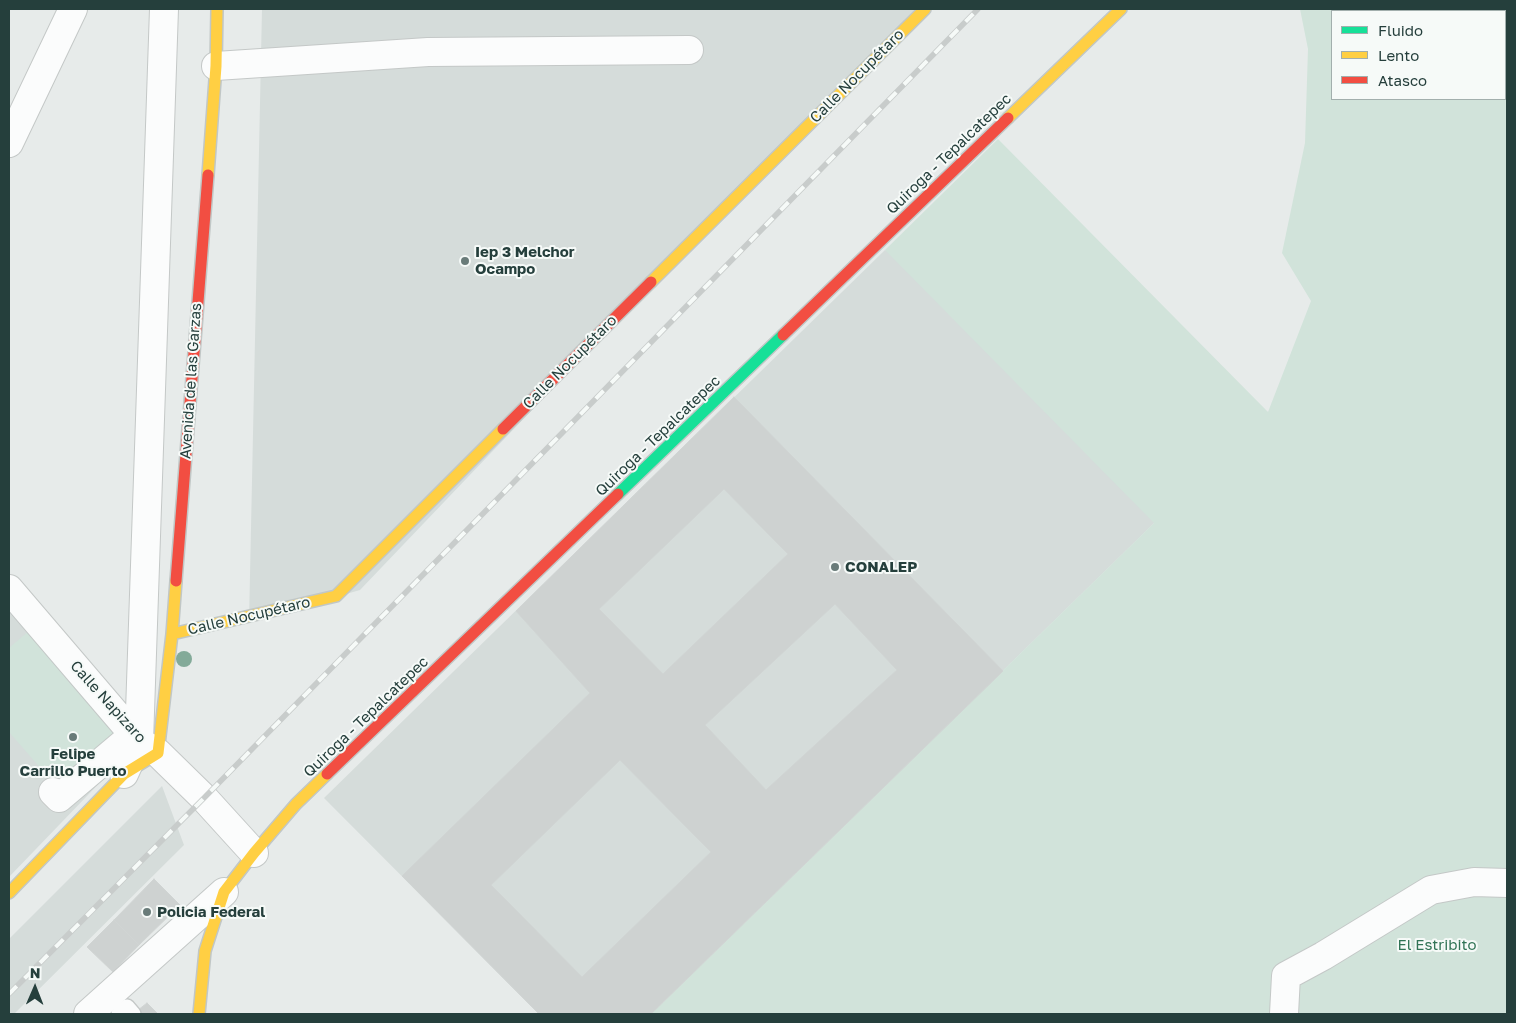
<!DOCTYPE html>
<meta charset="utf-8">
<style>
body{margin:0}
#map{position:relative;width:1516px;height:1023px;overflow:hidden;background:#e7ebea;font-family:"Golos Text",sans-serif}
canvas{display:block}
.frame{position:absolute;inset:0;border:10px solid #253f3c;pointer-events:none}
.legend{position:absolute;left:1331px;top:10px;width:175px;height:90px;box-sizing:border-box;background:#f6faf8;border:1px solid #a2afad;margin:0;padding:6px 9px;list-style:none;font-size:15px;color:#253f3c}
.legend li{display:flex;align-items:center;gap:10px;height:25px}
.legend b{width:25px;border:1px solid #a2afad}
.north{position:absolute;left:10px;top:963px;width:50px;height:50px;-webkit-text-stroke:4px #f6faf8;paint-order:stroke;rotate:1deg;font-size:14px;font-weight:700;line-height:20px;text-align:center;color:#253f3c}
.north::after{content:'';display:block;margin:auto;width:18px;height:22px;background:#253f3c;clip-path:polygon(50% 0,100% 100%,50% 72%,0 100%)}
</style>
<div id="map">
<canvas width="1516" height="1023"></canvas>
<div class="frame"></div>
<ul class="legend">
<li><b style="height:6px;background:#16e098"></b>Fluido</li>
<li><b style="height:6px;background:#ffcf43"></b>Lento</li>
<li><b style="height:6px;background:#f24e42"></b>Atasco</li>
</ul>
<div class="north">N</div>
</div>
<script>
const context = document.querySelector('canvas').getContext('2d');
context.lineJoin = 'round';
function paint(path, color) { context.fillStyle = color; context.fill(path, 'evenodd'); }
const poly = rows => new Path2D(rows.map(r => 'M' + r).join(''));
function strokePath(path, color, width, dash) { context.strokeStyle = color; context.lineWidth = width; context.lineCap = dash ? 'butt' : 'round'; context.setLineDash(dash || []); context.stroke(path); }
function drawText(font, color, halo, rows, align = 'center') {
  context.font = font + ' "Golos Text",sans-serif'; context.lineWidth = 4; context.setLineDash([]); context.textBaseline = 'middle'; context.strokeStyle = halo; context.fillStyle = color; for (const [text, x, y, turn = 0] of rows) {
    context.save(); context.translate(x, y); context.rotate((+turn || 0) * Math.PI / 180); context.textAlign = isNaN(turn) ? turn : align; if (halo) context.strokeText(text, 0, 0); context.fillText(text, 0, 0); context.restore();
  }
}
paint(poly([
 [262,9,915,9,360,590,249,622],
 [885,250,1268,412,651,1014,539,1014,324,798],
 [9,592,137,744,9,877],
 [162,786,184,845,14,1014,9,1014,9,939]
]), '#d5dcda');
paint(poly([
 [1300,9,1507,9,1507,1014,651,1014,1154,523,885,250,998,139,1268,412,1311,301,1282,253,1305,143,1308,49],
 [1332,11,1505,11,1505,99,1332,99],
 [30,630,121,733,58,788,9,732,9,648]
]), '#d1e3da');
const building = poly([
 [734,397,1003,671,651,1014,539,1014,402,876,590,693,516,611,734,397],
 [724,489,788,554,663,674,599,609,724,489],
 [835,604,897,670,766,790,705,725,835,604],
 [620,760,711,852,582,977,491,885,620,760],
 [154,879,180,905,139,945,114,920,154,879],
 [114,920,139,945,113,972,87,947,114,920],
 [147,1003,158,1014,133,1014,147,1003]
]);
paint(building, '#ced2d1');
strokePath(building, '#d0d4d3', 1);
const lane = poly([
 [119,1014,127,1007,133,1014]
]);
const street = poly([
 [216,66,428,52,689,50],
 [9,143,73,9],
 [9,589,139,741,158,753,204,798,254,853],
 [124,774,139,741,164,9],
 [53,792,59,798,124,743,137,744,134,736],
 [88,1014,224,892],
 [1284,1014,1286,976,1323,956,1431,890,1474,882,1507,883]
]);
const fast = poly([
 [618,494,783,335]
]);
const slow = poly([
 [1008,118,1121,9],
 [208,175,216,66,217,9],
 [651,282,925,9],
 [172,634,336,596,503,429],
 [9,893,124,774,158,753,172,634,176,581],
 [199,1014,205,951,224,892,254,853,296,804,327,774]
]);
const jam = poly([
 [783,335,1008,118],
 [503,429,651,282],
 [176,581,208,175],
 [327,774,618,494]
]);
strokePath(lane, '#c4c8c7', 18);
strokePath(street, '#c4c8c7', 30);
strokePath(fast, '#c1c7c6', 14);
strokePath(slow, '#c1c7c6', 14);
strokePath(jam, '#c1c7c6', 14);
strokePath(lane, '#fbfcfc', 15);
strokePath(street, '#fbfcfc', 28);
strokePath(fast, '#16e098', 11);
strokePath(slow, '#ffcf43', 11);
strokePath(jam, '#f24e42', 11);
const rail = poly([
 [9,994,204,798,978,9]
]);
strokePath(rail, '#c8cccb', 5.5);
strokePath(rail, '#f6faf8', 4, [11]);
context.fillStyle = '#83aa99';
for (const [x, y] of [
 [184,659]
]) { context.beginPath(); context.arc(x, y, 8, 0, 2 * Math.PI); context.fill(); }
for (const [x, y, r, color] of [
 [465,261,5,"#697b79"],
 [835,567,5,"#697b79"],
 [73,737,5,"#697b79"],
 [147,912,5,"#697b79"]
]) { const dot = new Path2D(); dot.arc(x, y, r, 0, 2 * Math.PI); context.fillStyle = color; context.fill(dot); strokePath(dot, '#f6faf8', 2); }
drawText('15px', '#253f3c', '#f6faf8', [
 ["Calle Nocupétaro",857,76,-45],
 ["Quiroga - Tepalcatepec",949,154,-44],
 ["Calle Nocupétaro",570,362,-45],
 ["Avenida de las Garzas",191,381,-86],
 ["Quiroga - Tepalcatepec",658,436,-44],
 ["Calle Nocupétaro",249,616,-13],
 ["Calle Napizaro",108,702,48],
 ["Quiroga - Tepalcatepec",366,717,-44]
]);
drawText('bold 15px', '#253f3c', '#f6faf8', [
 ["Iep 3 Melchor",475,252],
 ["Ocampo",475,269],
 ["CONALEP",845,567],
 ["Felipe",73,754,"center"],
 ["Carrillo Puerto",73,771,"center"],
 ["Policia Federal",157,912]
], 'left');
drawText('15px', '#317456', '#f6faf8', [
 ["El Estribito",1437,945]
]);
</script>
